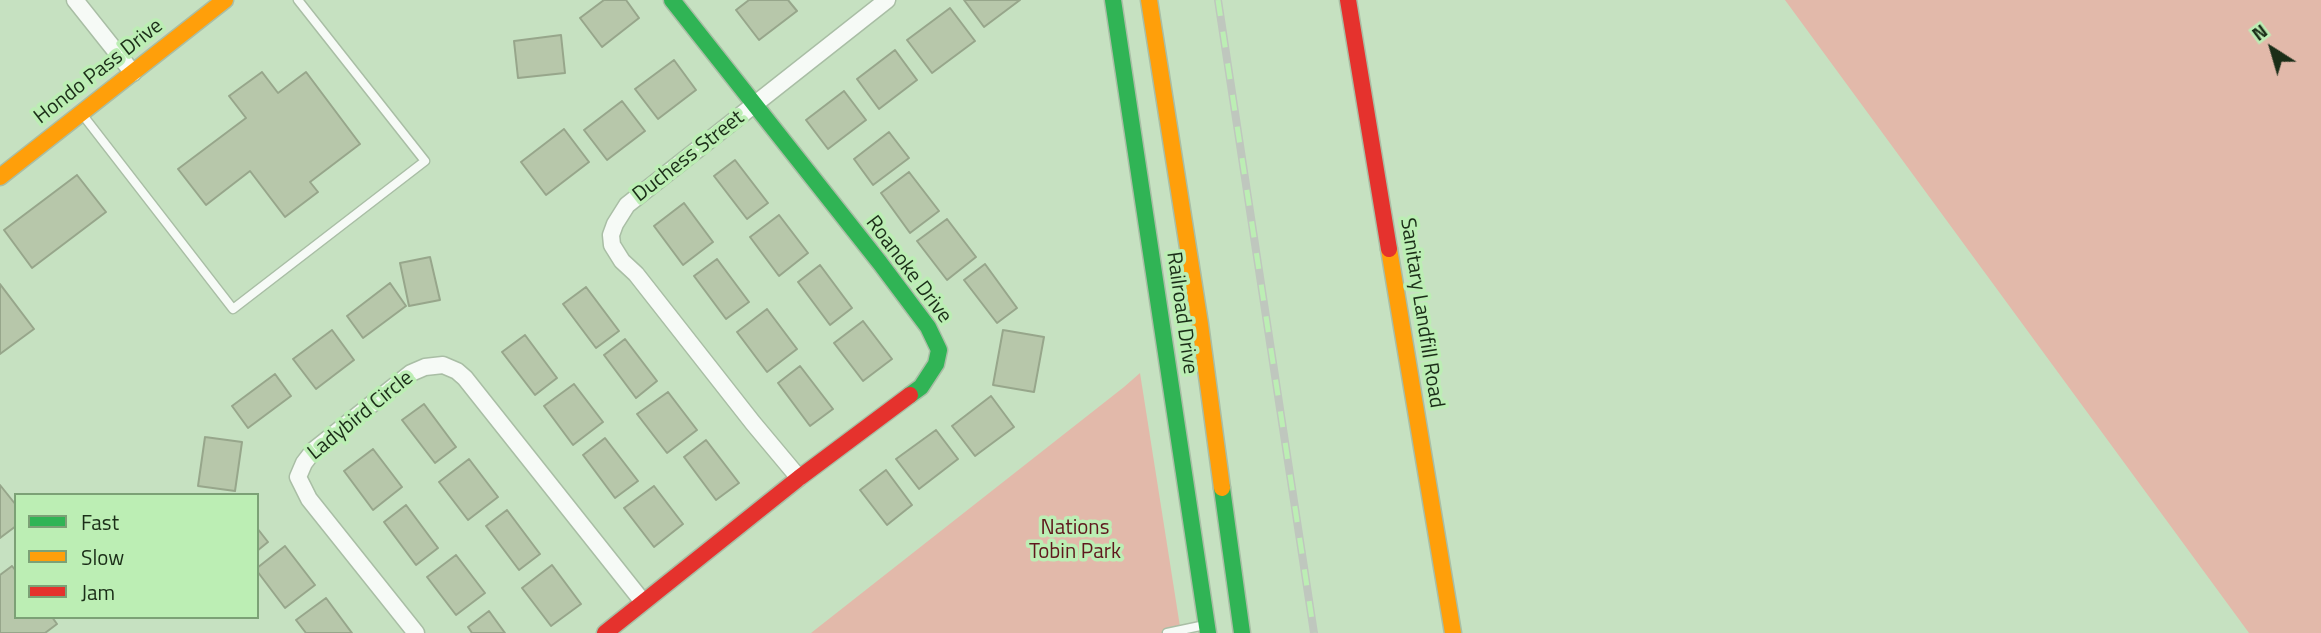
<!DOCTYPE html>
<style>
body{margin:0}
#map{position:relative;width:2321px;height:633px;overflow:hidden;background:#c6e1c1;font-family:"Titillium Web",sans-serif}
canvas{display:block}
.legend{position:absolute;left:14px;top:493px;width:245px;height:126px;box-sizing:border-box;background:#bceeb4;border:2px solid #7ca176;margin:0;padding:9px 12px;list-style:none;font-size:21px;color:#1b2e18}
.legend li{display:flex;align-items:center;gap:14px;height:35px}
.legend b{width:35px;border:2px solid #7ca176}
.north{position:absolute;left:2237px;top:14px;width:70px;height:70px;-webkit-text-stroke:5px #bceeb4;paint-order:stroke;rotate:323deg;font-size:19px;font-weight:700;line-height:28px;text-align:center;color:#1b2e18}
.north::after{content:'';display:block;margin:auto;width:24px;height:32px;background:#1b2e18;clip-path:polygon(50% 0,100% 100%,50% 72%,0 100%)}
</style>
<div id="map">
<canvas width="2321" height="633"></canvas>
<ul class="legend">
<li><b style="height:9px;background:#30b455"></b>Fast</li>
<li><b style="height:9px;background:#ff9f0a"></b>Slow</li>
<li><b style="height:9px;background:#e5322d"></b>Jam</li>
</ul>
<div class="north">N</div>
</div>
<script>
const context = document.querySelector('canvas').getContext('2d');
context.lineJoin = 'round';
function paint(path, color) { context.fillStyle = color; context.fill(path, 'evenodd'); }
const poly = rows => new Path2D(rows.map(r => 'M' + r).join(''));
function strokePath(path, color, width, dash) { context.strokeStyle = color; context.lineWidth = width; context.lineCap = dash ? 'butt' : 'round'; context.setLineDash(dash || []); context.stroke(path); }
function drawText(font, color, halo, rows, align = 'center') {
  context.font = font + ' "Titillium Web",sans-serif'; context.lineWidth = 7; context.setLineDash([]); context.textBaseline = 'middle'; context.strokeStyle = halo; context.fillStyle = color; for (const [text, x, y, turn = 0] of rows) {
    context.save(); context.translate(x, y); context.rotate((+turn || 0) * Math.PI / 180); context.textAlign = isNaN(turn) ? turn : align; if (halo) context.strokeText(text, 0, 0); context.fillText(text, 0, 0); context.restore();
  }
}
paint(poly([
 [1785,0,2321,0,2321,633,2249,633],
 [1140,373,1181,633,811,633,1124,387]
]), '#e2b9aa');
const building = poly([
 [604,0,626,0,639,18,602,47,580,18,604,0],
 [749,0,788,0,797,11,759,40,736,10,749,0],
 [964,0,1020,0,984,27,964,0],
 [950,8,975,41,932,73,907,40,950,8],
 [561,35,565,73,518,78,514,41,561,35],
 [895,50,917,80,879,109,857,79,895,50],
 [674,60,696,90,658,119,635,89,674,60],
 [262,72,278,93,306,72,360,144,310,182,318,192,285,217,250,171,206,205,178,169,246,118,229,96,262,72],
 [844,91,866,120,828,149,806,120,844,91],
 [622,101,645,131,607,160,584,130,622,101],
 [564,129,589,162,546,195,521,162,564,129],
 [889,132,909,158,873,185,854,159,889,132],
 [735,160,768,203,747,219,714,176,735,160],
 [909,172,939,211,910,233,881,193,909,172],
 [77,175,106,212,32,268,4,230,77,175],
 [684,203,713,242,683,265,654,226,684,203],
 [779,215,808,253,779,276,750,237,779,215],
 [947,219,976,257,947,280,917,241,947,219],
 [430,257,440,300,409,306,400,263,430,257],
 [717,259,749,302,726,319,694,276,717,259],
 [985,264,1017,308,997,323,964,280,985,264],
 [820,265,852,308,830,325,798,282,820,265],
 [390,283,406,306,363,338,347,316,390,283],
 [0,284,34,329,0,354,0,284],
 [586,287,619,331,596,348,563,304,586,287],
 [767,309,797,349,767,372,737,332,767,309],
 [863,321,892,359,863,381,834,343,863,321],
 [332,330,354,360,316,389,293,359,332,330],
 [1003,330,1044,337,1034,392,993,385,1003,330],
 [525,335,557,378,535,395,502,352,525,335],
 [625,339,657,381,636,398,604,355,625,339],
 [800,366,833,409,810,426,778,383,800,366],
 [275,374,291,396,248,428,232,406,275,374],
 [574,384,603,422,573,445,544,406,574,384],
 [668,392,697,430,667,453,637,414,668,392],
 [991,396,1014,427,975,456,952,426,991,396],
 [424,404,456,447,435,463,402,420,424,404],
 [936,430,958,459,919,489,896,459,936,430],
 [205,437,242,442,235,491,198,486,205,437],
 [605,438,638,481,615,498,583,455,605,438],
 [706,440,739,483,716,500,684,457,706,440],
 [373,449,402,487,373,510,344,471,373,449],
 [469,459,498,497,468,520,439,482,469,459],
 [886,470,912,505,887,525,860,490,886,470],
 [0,485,16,505,16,526,0,538,0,485],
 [654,486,683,524,654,547,624,508,654,486],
 [406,505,438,548,416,565,384,522,406,505],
 [507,510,540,554,519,570,486,526,507,510],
 [257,528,268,542,257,551,257,528],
 [285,546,315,585,285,608,257,571,257,568,285,546],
 [456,555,485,593,456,615,427,577,456,555],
 [552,565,581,604,551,626,522,588,552,565],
 [12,566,16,571,16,617,52,617,57,624,45,633,0,633,0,575,12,566],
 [326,598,352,633,306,633,296,620,326,598],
 [489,611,505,633,472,633,468,627,489,611]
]);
paint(building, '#b7c7aa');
strokePath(building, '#97a68b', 2);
const lane = poly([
 [82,114,233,309,425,161,298,0],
 [1167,633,1205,625]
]);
const street = poly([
 [75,0,133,73],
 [799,478,753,423,636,274,622,261,612,245,611,235,615,224,627,205,887,0],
 [416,633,309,499,298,477,304,463,314,450,411,373,425,367,443,365,457,371,465,378,643,602]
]);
const fast = poly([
 [672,0,880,263,928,327,939,350,936,364,921,387,910,395],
 [1113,0,1208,633],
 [1222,488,1242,633]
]);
const slow = poly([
 [1149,0,1200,324,1222,488],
 [0,177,225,0],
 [1389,249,1453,633]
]);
const jam = poly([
 [1348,0,1389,249],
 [605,633,799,478,910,395]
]);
strokePath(lane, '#a9bea5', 11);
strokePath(street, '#a9bea5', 19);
strokePath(fast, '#a9bea5', 19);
strokePath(slow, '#a9bea5', 19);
strokePath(jam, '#a9bea5', 19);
strokePath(lane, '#f6faf6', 8);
strokePath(street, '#f6faf6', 16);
strokePath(fast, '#30b455', 16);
strokePath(slow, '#ff9f0a', 16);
strokePath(jam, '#e5322d', 16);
const rail = poly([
 [1218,0,1314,633]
]);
strokePath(rail, '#bfc7be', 8);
strokePath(rail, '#bceeb4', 5, [16]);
drawText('21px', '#1b2e18', '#bceeb4', [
 ["Hondo Pass Drive",99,72,-38],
 ["Duchess Street",689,157,-38],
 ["Roanoke Drive",908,270,53],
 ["Railroad Drive",1181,313,82],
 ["Sanitary Landfill Road",1421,313,81],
 ["Ladybird Circle",361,416,-39]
]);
drawText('21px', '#5f181d', '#bceeb4', [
 ["Nations",1075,529],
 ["Tobin Park",1075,553]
]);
</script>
